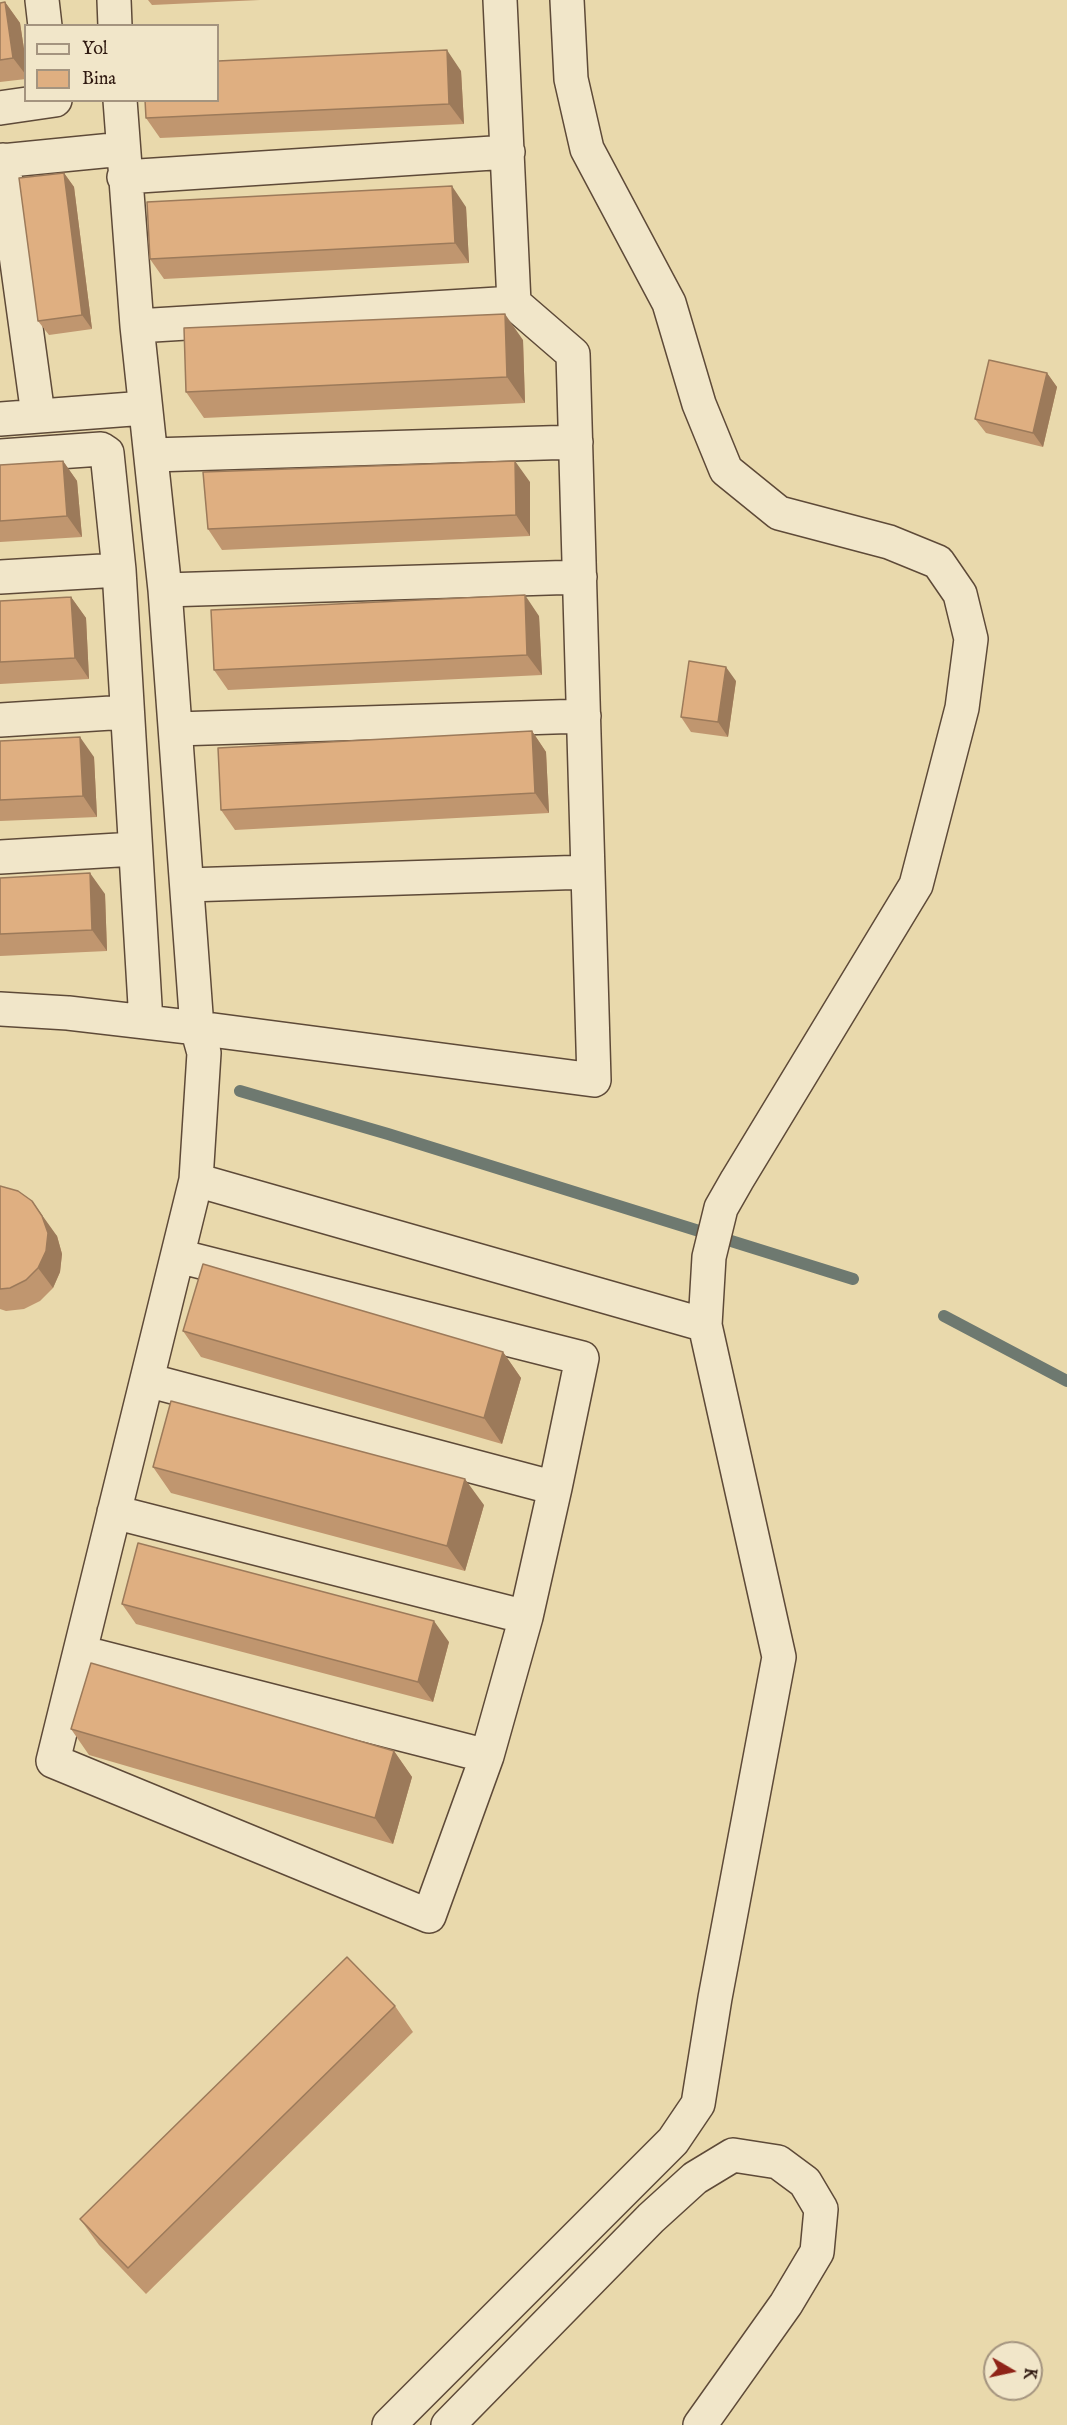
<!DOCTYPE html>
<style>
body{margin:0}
#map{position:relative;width:1067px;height:2425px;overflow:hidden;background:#e9d9ac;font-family:"IM FELL English",serif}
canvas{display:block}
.legend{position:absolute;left:24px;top:24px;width:195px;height:78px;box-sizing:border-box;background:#f1e6c9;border:2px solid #a4947f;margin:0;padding:8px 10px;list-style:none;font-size:18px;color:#301a11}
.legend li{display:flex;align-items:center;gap:12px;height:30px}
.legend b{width:30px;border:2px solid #a4947f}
.north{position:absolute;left:983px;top:2341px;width:60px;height:60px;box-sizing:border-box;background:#f1e6c9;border:2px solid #a4947f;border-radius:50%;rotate:99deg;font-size:16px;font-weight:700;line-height:24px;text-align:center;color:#301a11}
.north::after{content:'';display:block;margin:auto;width:21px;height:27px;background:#8f2418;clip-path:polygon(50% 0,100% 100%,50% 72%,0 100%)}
</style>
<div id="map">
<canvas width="1067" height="2425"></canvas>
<ul class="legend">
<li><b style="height:8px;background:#f1e6c9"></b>Yol</li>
<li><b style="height:16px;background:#dfaf81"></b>Bina</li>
</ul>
<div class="north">K</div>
</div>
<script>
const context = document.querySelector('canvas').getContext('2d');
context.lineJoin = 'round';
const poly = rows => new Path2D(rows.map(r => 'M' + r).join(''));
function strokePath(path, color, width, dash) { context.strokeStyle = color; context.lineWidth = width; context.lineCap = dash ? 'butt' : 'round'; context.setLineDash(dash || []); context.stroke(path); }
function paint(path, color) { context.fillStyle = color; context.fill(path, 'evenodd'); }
strokePath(poly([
 [240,1091,388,1134,853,1279],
 [944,1316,1067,1381]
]), '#6e7970', 12);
const minor = poly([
 [42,0,45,26],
 [114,0,115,26],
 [500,0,514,303],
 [120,100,137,326,165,590,197,1028,204,1053,196,1180,705,1325],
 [0,108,55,100],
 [3,160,38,415],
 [0,161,123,149],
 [124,177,508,152],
 [0,419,145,408],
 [152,455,576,442],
 [0,456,101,449,107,453,119,570],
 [0,577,119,570,146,1022],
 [165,590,580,577],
 [0,720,127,712],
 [176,729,584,716],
 [0,857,135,849],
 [187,885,588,872],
 [0,1009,68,1013,197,1028,594,1080,573,354,514,303,137,326],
 [178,1256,582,1358,555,1488],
 [147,1380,555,1488,526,1617,487,1756,429,1916,53,1761,196,1180],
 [114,1512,526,1617],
 [80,1652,487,1756],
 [389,2425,673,2141,698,2104,715,1998,779,1657,705,1325,709,1257,721,1208,737,1180,916,885,962,708,971,639,960,594,938,562,889,542,779,513,726,470,699,404,669,303,587,149,571,79,567,0],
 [448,2425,651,2218,695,2178,733,2155,778,2162,805,2182,821,2209,817,2252,786,2304,700,2425]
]);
strokePath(minor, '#5e4a38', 36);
strokePath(minor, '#f1e6c9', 33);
paint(poly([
 [148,0,260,0,152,5],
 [5,2,20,23,26,62,26,79,0,82,0,3],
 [461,71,464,124,160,138,146,118],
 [64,173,74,187,92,329,49,335,38,321],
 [466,207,469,263,164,279,150,259],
 [523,340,525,403,204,418,186,392],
 [1047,373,1057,387,1043,447,986,433,975,419],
 [63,461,77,481,82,537,0,542,0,465],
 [530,482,530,536,222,550,208,529],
 [71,597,86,618,89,679,0,684,0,601],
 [539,616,542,675,228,690,214,670],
 [736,681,728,737,691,732,681,717],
 [532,731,546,752,549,813,235,830,221,810],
 [0,741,94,757,97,817,0,821],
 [0,878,105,894,107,951,0,956],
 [0,1186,57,1236,62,1254,60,1272,53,1288,40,1301,24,1309,6,1311,0,1309],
 [183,1331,503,1352,521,1378,502,1444,201,1357],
 [153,1467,484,1505,465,1571,171,1493],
 [122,1604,449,1642,433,1702,136,1624],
 [71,1729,394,1751,412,1777,393,1844,89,1755],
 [395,2006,413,2032,146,2294,99,2245,80,2219]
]), '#c0966f');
paint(poly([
 [5,2,20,23,26,62,26,75,13,58],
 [447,50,461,71,464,124,449,104],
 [64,173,74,187,92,329,82,315],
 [452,186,466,207,469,263,455,243],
 [505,314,523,340,525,403,507,377],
 [1047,373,1057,387,1043,447,1033,433],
 [63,461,77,481,82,537,67,516],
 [515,461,530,482,530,536,516,515],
 [525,595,539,616,542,675,527,655],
 [71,597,86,618,89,679,75,658],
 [726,667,736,681,728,737,718,722],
 [532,731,546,752,549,813,535,793],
 [80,737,94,757,97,817,83,796],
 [90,873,105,894,107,951,92,930],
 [32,1201,57,1236,62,1254,60,1272,53,1288,38,1268],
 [503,1352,521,1378,502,1444,484,1418],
 [465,1479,484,1505,465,1571,447,1546],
 [434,1621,449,1642,433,1702,418,1682],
 [394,1751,412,1777,393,1844,375,1818]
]), '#9c7a5a');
const building = poly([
 [5,2,13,58,0,60,0,3,5,2],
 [447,50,449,104,146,118,145,100,218,100,218,61,447,50],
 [64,173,82,315,38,321,19,178,64,173],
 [452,186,455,243,150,259,147,202,452,186],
 [505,314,507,377,186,392,184,328,505,314],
 [989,360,1047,373,1033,433,975,419,989,360],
 [63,461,67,516,0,521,0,465,63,461],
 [515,461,516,515,208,529,203,472,515,461],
 [525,595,527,655,214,670,211,610,525,595],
 [71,597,75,658,0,662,0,601,71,597],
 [689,661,726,667,718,722,681,717,689,661],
 [532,731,535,793,221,810,218,748,532,731],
 [80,737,83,796,0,800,0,741,80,737],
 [90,873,92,930,0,934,0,878,90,873],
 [0,1186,18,1191,32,1201,42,1216,48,1233,46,1251,38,1268,26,1280,10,1288,0,1289,0,1186],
 [203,1264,503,1352,484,1418,183,1331,203,1264],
 [171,1401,465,1479,447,1546,153,1467,171,1401],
 [138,1543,434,1621,418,1682,122,1604,138,1543],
 [91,1663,394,1751,375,1818,71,1729,91,1663],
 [347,1957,395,2006,128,2268,80,2219,347,1957]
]);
paint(building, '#dfaf81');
strokePath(building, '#9c7a5a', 1.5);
</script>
